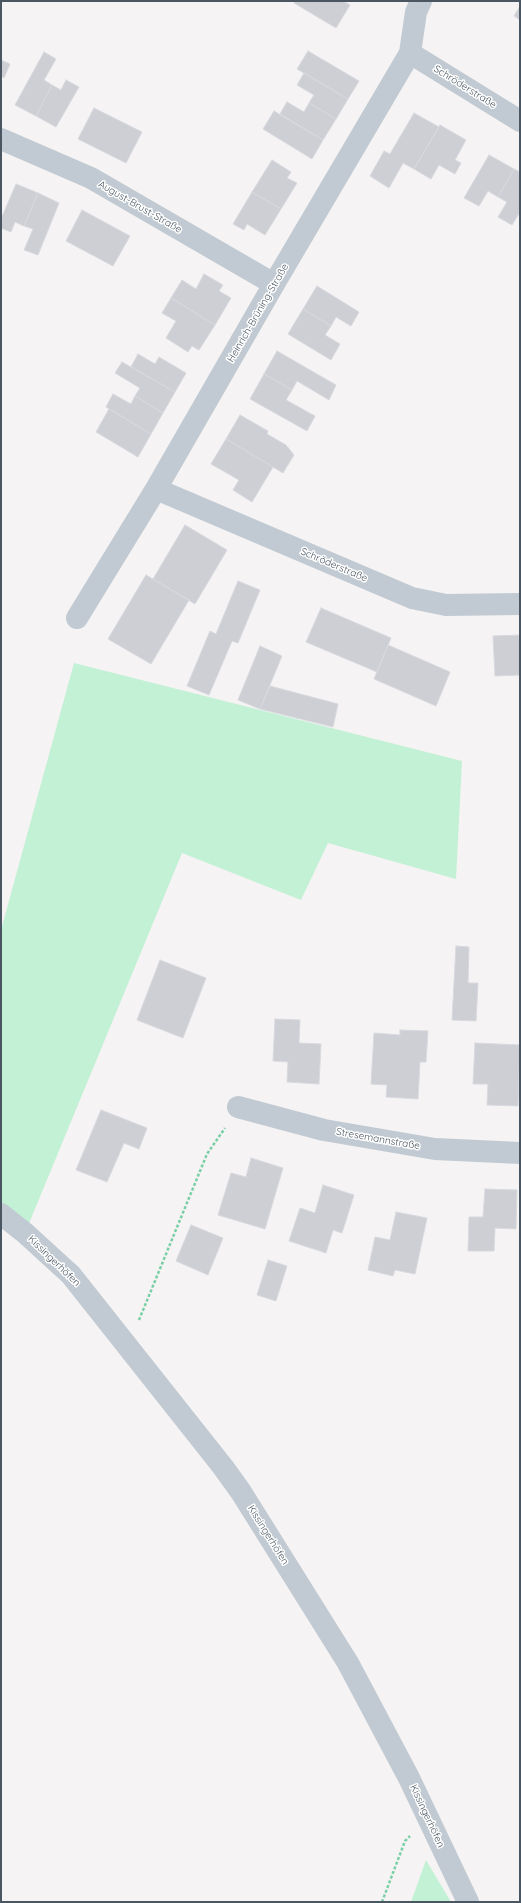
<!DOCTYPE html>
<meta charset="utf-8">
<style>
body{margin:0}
#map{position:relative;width:521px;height:1903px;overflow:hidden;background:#f5f3f3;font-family:Quicksand,sans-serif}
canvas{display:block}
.frame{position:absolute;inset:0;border:2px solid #4a5661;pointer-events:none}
</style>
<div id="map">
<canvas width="521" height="1903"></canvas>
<div class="frame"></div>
</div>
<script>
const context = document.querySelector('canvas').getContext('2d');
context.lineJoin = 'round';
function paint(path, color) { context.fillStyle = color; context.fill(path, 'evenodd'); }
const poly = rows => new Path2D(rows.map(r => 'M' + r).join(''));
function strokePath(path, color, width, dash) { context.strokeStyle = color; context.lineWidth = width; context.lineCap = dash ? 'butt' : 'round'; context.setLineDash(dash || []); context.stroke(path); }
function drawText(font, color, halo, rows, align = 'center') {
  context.font = font + ' Quicksand,sans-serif'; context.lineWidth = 3; context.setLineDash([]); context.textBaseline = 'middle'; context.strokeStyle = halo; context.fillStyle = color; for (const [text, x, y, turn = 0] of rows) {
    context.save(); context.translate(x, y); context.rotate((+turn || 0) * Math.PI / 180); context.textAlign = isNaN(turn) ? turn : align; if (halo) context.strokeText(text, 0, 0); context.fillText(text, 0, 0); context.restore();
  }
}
paint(poly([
 [74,663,462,761,456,879,328,843,301,900,182,853,25,1233,1,1214,1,930],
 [426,1860,451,1902,411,1902]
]), '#c3f1d5');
const building = poly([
 [295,1,343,1,350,5,336,28,294,3,295,1],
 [520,6,520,20,514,16,520,6],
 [308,51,359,81,348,99,297,69,308,51],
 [44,52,56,59,44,80,52,85,36,116,15,105,44,52],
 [1,60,10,64,4,78,1,76,1,60],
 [304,73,348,99,336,119,309,103,314,95,297,85,304,73],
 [66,80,79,87,56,127,36,116,52,85,61,90,66,80],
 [287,102,304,112,309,103,336,119,323,140,280,114,287,102],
 [94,108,142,132,126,163,78,139,94,108],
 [274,111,323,140,312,159,263,129,274,111],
 [414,113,439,127,414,169,403,163,389,188,370,176,384,151,390,154,414,113],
 [440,125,466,140,455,160,461,163,455,174,439,165,431,179,414,169,440,125],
 [489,155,514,169,498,197,488,191,479,206,464,198,489,155],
 [272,160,291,172,287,178,297,183,281,209,252,192,272,160],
 [514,169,520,172,520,212,512,225,498,217,507,202,498,197,514,169],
 [16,184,38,193,24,226,15,222,11,232,1,228,1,219,16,184],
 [252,192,281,209,265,235,247,224,244,230,233,224,252,192],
 [38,193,59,203,38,255,24,250,33,229,24,226,38,193],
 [82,210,130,236,113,266,66,241,82,210],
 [204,274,223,285,219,291,231,298,215,325,171,298,182,280,196,289,204,274],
 [317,286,359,312,351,326,336,317,331,326,303,309,317,286],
 [171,298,215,325,199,350,192,346,188,352,166,338,176,321,162,313,171,298],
 [303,309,331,326,325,335,340,344,331,360,288,334,303,309],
 [277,351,336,385,329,400,297,381,292,390,264,374,277,351],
 [138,354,155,364,159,357,186,373,175,392,131,367,138,354],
 [122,362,175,392,163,413,135,396,140,388,115,373,122,362],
 [264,374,292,390,286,400,315,416,307,431,250,399,264,374],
 [113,394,131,404,135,396,163,413,151,434,106,407,113,394],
 [109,409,151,434,138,457,96,432,109,409],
 [240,415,268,431,267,434,286,445,294,455,283,473,226,439,240,415],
 [226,439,273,467,252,502,233,490,239,480,211,464,226,439],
 [185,525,227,550,195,604,153,579,185,525],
 [146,575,189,600,151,664,108,639,146,575],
 [238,581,260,590,238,643,232,641,209,695,187,686,210,631,216,634,238,581],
 [321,608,391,638,377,672,306,642,321,608],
 [520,635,520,675,495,676,493,636,520,635],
 [388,645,450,672,436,706,374,679,388,645],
 [260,646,282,656,260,709,238,700,260,646],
 [270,686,338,704,333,727,260,709,270,686],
 [456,946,469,947,468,983,478,983,476,1021,452,1020,456,946],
 [160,960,206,978,183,1038,137,1020,160,960],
 [275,1019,300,1020,299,1043,321,1044,319,1084,287,1082,288,1062,273,1061,275,1019],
 [400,1030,428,1031,426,1062,420,1062,418,1099,386,1097,387,1085,371,1084,374,1033,400,1035,400,1030],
 [475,1043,520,1045,518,1106,487,1105,488,1084,473,1084,475,1043],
 [101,1110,147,1128,139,1149,124,1143,107,1182,76,1170,101,1110],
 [251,1158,283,1168,265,1229,218,1215,231,1173,246,1177,251,1158],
 [323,1185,354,1195,342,1233,333,1230,326,1253,289,1241,300,1208,315,1213,323,1185],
 [485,1189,517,1190,516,1229,495,1228,494,1251,468,1251,469,1217,483,1217,485,1189],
 [396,1212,427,1218,415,1274,395,1270,393,1276,368,1270,375,1237,390,1240,396,1212],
 [191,1225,223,1238,208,1275,176,1261,191,1225],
 [268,1260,287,1266,276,1301,257,1295,268,1260]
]);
paint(building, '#cdcfd5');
strokePath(building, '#d7d9de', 1);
strokePath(poly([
 [139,1320,207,1154,225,1128],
 [382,1902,405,1841,410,1836]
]), '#7ad0a6', 2.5, [3, 2]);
strokePath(poly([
 [410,53,520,121],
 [1,139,91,178,274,284],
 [156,489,412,598,446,605,520,604],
 [77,618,156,489,274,284,410,53,416,12,421,1],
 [238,1107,324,1130,435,1149,520,1153],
 [1,1214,25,1233,71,1275,223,1467,241,1492,348,1663,409,1778,468,1902]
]), '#c1cad2', 22);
drawText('10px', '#4a5661', '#fff', [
 ["Schröderstraße",465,87,32],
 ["August-Brust-Straße",140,207,30],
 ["Heinrich-Brüning-Straße",258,313,-60],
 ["Schröderstraße",334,565,23],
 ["Stresemannstraße",378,1139,10],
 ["Kissingerhöfen",54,1261,44],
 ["Kissingerhöfen",268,1535,58],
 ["Kissingerhöfen",427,1816,65]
]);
</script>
